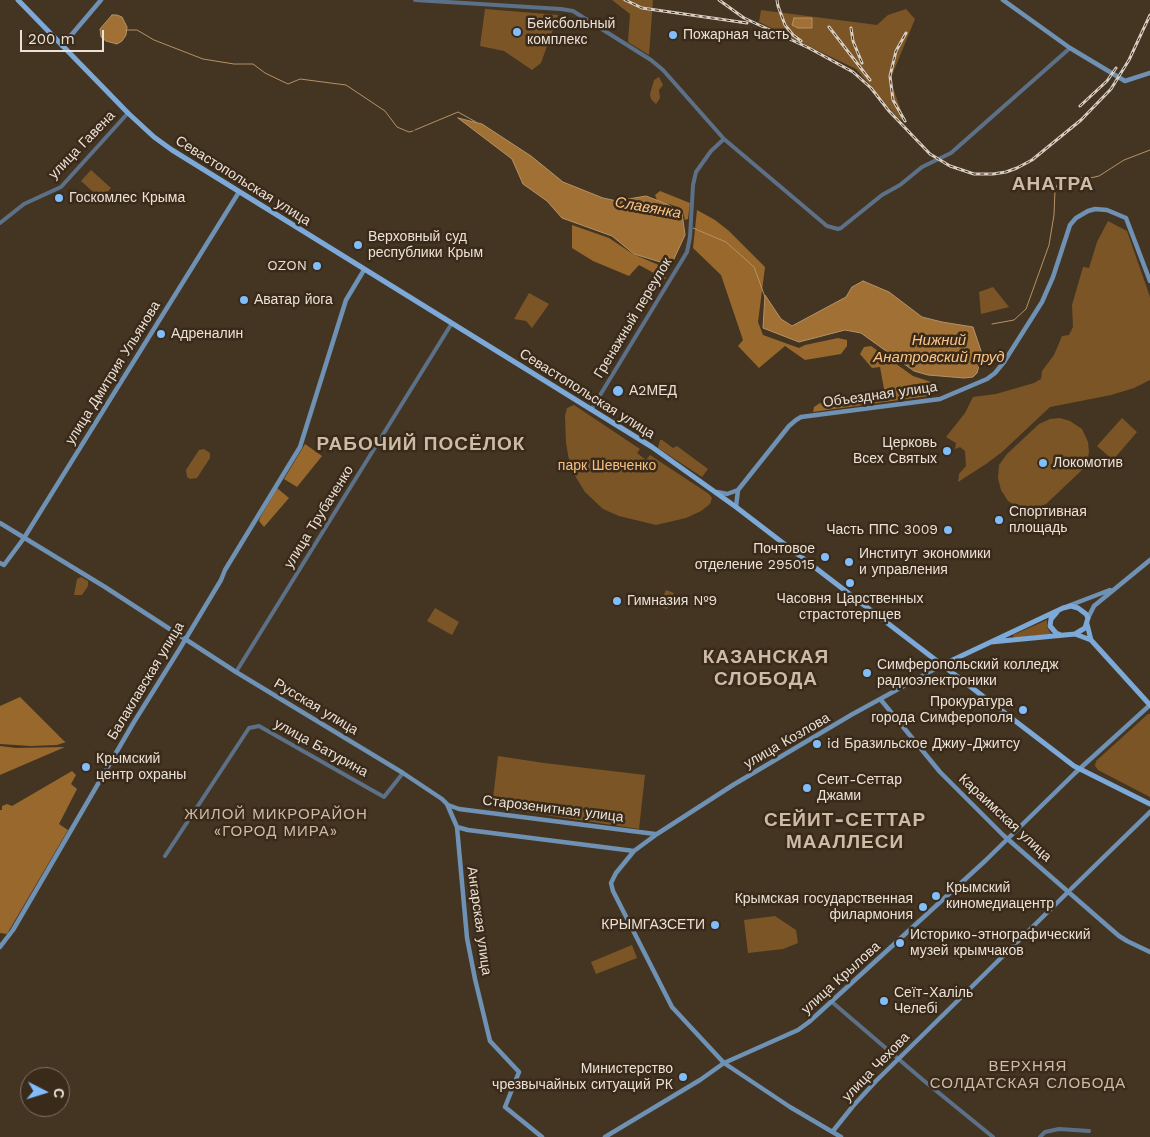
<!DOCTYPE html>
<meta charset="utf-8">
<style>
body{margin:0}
#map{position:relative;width:1150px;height:1137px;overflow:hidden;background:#443523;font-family:"Work Sans",sans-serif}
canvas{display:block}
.north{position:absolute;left:20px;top:1067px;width:50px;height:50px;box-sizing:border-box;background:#392a1a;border:1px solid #807365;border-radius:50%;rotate:95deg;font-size:14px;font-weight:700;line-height:20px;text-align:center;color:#ebe1d6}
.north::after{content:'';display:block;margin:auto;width:18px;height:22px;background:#81bdfa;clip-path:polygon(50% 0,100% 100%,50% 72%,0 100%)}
.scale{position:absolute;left:20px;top:30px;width:84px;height:22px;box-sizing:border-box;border:2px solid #ebe1d6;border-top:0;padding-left:6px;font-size:15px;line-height:18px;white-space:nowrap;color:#ebe1d6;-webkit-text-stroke:4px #392a1a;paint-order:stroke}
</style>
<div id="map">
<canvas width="1150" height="1137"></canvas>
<div class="north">С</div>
<div class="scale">200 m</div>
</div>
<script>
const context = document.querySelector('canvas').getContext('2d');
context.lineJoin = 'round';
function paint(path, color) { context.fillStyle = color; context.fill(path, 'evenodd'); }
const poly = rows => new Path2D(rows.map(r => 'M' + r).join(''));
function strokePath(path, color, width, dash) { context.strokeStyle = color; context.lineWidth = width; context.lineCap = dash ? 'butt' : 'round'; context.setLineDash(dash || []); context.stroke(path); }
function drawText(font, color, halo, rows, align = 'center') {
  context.font = font + ' "Work Sans",sans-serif'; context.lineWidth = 5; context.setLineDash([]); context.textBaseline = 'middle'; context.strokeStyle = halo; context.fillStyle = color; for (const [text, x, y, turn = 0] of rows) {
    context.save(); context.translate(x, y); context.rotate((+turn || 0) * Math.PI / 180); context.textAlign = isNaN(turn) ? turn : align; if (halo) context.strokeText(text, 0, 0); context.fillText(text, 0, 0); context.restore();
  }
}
paint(poly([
 [612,0,653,0,649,55,628,42,630,14],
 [485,9,558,15,541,63,532,70,504,51,480,46],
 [906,9,915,19,890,80,905,121,898,118,856,69,759,22,761,10,877,25,888,15],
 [659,77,663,85,659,90,660,98,656,104,651,99,650,94,654,80],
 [91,170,111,188,101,199,81,181],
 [1108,221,1127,231,1150,297,1150,380,1134,388,1111,395,1050,407,1002,452,986,464,958,482,959,474,966,466,965,451,960,447,955,449,956,443,946,437,965,413,973,397,996,394,1034,383,1041,379,1042,371,1054,355,1062,336,1069,335,1073,327,1072,305,1083,267,1089,268,1097,242],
 [993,287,1009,307,981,314,979,292],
 [529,293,549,304,532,328,526,321,514,319],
 [574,405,640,449,637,453,646,460,650,455,709,494,712,498,710,504,701,511,686,518,656,525,619,516,603,509,585,492,574,474,569,460,566,443,565,416,567,408],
 [1060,418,1070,421,1082,429,1088,442,1089,452,1087,462,1082,470,1046,504,1033,509,1020,508,1008,501,1001,490,998,478,999,465,1007,454,1039,424,1050,419],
 [1122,418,1137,432,1113,460,1097,446],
 [660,440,662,440,673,448,677,446,708,469,702,477,658,448],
 [204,449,210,453,210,458,197,478,190,479,187,477,186,470,199,450],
 [81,577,88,581,88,586,82,595,74,595,77,579],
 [666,590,674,593,667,609,659,606],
 [435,608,459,622,452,635,427,621],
 [1047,620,1047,627,1051,634,1014,638,1013,635],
 [1148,714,1150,714,1150,797,1098,770,1095,766,1096,761],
 [498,756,544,763,645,775,639,829,492,807],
 [775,916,796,930,798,943,783,949,748,953,744,920],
 [632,945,637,958,596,974,591,962]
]), '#7c5526');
paint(poly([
 [660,191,690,203,688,219,685,220,683,212,678,207,657,200,655,195],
 [697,210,715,220,729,231,765,267,758,322,763,335,799,348,805,345,838,338,847,340,847,346,841,354,805,360,785,346,759,368,738,346,743,340,721,275,693,248],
 [572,225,609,238,633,254,668,269,665,279,639,265,629,276,593,261,572,248],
 [871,346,913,376,931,382,928,396,813,412,814,407,820,403,835,407,879,399,884,389,880,367,872,368,860,354,864,347],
 [305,444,322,456,297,487,284,479],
 [277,488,289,498,264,527,259,521,260,518],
 [20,697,64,741,66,742,57,745,31,746,0,744,0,706],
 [0,746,16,748,65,747,0,775],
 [72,771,76,775,71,784,77,789,59,824,68,830,7,934,0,933,0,810,2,810,2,806,7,804,12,806]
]), '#98682c');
const water = poly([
 [112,15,117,15,122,17,127,27,126,35,122,41,117,44,106,41,101,37,100,29,112,15],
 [794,18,812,18,812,28,798,28,792,25,794,18],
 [458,118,482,124,531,156,563,182,603,198,617,201,646,196,667,204,682,213,685,235,673,261,667,264,634,254,612,236,562,218,547,201,523,184,512,159,458,118],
 [863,281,889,292,922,317,942,322,973,327,982,354,977,373,973,377,964,378,928,375,914,371,861,333,845,330,799,342,763,328,765,295,781,319,792,326,846,297,852,287,863,281]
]);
paint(water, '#a07034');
strokePath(water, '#b69265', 1);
strokePath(poly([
 [126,30,137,30,154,40,203,59,234,64,253,64,265,73,288,84,300,79,346,85,385,111,397,127,409,132,413,131],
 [415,130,458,112,476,122],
 [693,228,726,242,754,267,765,297],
 [992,324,1014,320,1026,309,1049,245,1054,215,1055,190,1058,183,1064,177,1090,178,1099,176,1124,160,1150,150]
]), '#b69265', 1);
strokePath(poly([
 [415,0,561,9,573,11,651,60,663,70,724,139,827,226,838,229,841,228,882,195,900,185,922,167,951,153,1070,48],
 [0,223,24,204,61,187,128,113],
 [591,410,687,252,690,237,693,185,696,172,711,151,724,139],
 [236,672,452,323],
 [165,856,249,728,259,726,384,797,403,773],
 [832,1002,923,1080,993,1137],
 [1040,1137,1045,1132,1059,1129,1089,1131]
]), '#5c7188', 4);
strokePath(poly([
 [1003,0,1070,48,1125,81,1150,73],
 [62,46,101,0],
 [717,492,727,494,738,490,789,426,796,420,801,417,940,399,987,379,995,373,1004,362,1042,302,1053,277,1070,225,1076,218,1088,211,1095,209,1107,210,1126,218,1150,281],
 [736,507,738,490],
 [0,523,105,587,236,672,403,773,442,799,447,804,457,827,467,938,475,979,490,1041,519,1072,505,1107,542,1137],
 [0,563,4,565,24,538,239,192],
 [1068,606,1110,590],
 [1088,618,1094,606,1150,560],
 [881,700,940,772,1003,835,1119,936,1127,941,1150,952],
 [448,805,459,809,655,834],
 [457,827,468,830,634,851],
 [1071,889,1150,812],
 [0,947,13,930,134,722,179,650,221,580,225,570,300,447,346,300,364,270],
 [833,1131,853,1106,876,1081,1066,894],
 [605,1137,700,1080,724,1063,798,1030,809,1022,985,861,1075,773,1150,705],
 [841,1137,790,1107,724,1063,672,1007,613,891,611,883,616,873,634,851,657,834,733,785,851,715,942,665]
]), '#6e91b4', 4.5);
strokePath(poly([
 [18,0,128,113,154,137,172,150,652,447,736,507,1074,766,1150,804],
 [1057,612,1051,619,1050,626,1056,633,1061,635],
 [1087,624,1091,640],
 [1075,634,1091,640,1150,705],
 [942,665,1063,608,1071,606,1078,608,1086,614,1088,618,1085,628,1075,634,991,642]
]), '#7ca9d7', 5);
const rail = poly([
 [625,0,642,8,747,23],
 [719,0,744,18,809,48,853,72,871,88,889,111,930,154,950,166,974,174,993,174,1006,172,1017,168,1032,160,1081,120,1111,89,1129,60,1150,15],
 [777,0,778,6,785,25,793,35,801,41],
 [829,27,870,80],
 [851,28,853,41,862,63],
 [1080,106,1107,81,1116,68],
 [905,121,893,100,890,76,896,51,906,33]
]);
strokePath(rail, '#d8cdc1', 3);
strokePath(rail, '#392a1a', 1, [4]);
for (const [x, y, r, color] of [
 [517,32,5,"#81bdfa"],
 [673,35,5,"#81bdfa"],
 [59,198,5,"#81bdfa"],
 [358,245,5,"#81bdfa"],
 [317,266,5,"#81bdfa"],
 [244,300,5,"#81bdfa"],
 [161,334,5,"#81bdfa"],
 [618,391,6,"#81bdfa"],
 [947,451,5,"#81bdfa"],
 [1043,463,5,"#81bdfa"],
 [999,520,5,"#81bdfa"],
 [948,530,5,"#81bdfa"],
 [825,557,5,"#81bdfa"],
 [849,562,5,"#81bdfa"],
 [850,583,5,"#81bdfa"],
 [617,601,5,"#81bdfa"],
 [867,673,5,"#81bdfa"],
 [1023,710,5,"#81bdfa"],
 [817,744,5,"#81bdfa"],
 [86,767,5,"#81bdfa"],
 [807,788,5,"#81bdfa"],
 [936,896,5,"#81bdfa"],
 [923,907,5,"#81bdfa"],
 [715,925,5,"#81bdfa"],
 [900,943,5,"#81bdfa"],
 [884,1001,5,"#81bdfa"],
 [683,1077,5,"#81bdfa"]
]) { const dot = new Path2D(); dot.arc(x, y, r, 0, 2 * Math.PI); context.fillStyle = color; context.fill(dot); strokePath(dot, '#392a1a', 2); }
drawText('14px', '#ebe1d6', '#392a1a', [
 ["Бейсбольный",527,24],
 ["комплекс",527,40],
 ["Пожарная часть",683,35],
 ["Госкомлес Крыма",69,198],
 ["Верховный суд",368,237],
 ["республики Крым",368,253],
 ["OZON",307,266,"right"],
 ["Аватар йога",254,300],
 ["Адреналин",171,334],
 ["А2МЕД",629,391],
 ["Церковь",937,443,"right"],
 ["Всех Святых",937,459,"right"],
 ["Локомотив",1053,463],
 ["Спортивная",1009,512],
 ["площадь",1009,528],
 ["Часть ППС 3009",938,530,"right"],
 ["Почтовое",815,549,"right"],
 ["отделение 295015",815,565,"right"],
 ["Институт экономики",859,554],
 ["и управления",859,570],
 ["Часовня Царственных",850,599,"center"],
 ["страстотерпцев",850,615,"center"],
 ["Гимназия №9",627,601],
 ["Симферопольский колледж",877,665],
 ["радиоэлектроники",877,681],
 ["Прокуратура",1013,702,"right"],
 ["города Симферополя",1013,718,"right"],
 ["id Бразильское Джиу-Джитсу",827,744],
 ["Крымский",96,759],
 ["центр охраны",96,775],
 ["Сеит-Сеттар",817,780],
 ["Джами",817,796],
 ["Крымский",946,888],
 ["киномедиацентр",946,904],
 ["Крымская государственная",913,899,"right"],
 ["филармония",913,915,"right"],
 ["КРЫМГАЗСЕТИ",705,925,"right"],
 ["Историко-этнографический",910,935],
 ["музей крымчаков",910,951],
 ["Сеїт-Халіль",894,993],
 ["Челебі",894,1009],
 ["Министерство",673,1069,"right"],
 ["чрезвычайных ситуаций РК",673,1085,"right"]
], 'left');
drawText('14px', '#ebe1d6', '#392a1a', [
 ["улица Гавена",82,145,-46],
 ["Севастопольская улица",243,181,32],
 ["Гренажный переулок",633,318,-59],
 ["улица Дмитрия Ульянова",113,373,-58],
 ["Севастопольская улица",587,394,32],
 ["Объездная улица",880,395,-8],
 ["улица Трубаченко",319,517,-58],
 ["Балаклавская улица",146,681,-59],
 ["Русская улица",316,707,31],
 ["улица Козлова",787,741,-30],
 ["улица Батурина",321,748,29],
 ["Старозенитная улица",553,809,7],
 ["Караимская улица",1005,818,43],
 ["Ангарская улица",479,921,82],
 ["улица Крылова",841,978,-42],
 ["улица Чехова",876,1067,-46]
]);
drawText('14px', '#f7bf81', '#392a1a', [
 ["парк Шевченко",607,466]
]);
drawText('italic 15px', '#fcc586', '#392a1a', [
 ["Славянка",648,208,10],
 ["Нижний",939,341],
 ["Анатровский пруд",939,358]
]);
context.letterSpacing = '1px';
drawText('15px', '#cebba6', '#392a1a', [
 ["ЖИЛОЙ МИКРОРАЙОН",276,815],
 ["«ГОРОД МИРА»",276,832],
 ["ВЕРХНЯЯ",1028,1067],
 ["СОЛДАТСКАЯ СЛОБОДА",1028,1084]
]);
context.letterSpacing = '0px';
context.letterSpacing = '1px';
drawText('bold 19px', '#cebba6', '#392a1a', [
 ["АНАТРА",1053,184],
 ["РАБОЧИЙ ПОСЁЛОК",421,444],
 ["КАЗАНСКАЯ",766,657],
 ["СЛОБОДА",766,679],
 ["СЕЙИТ-СЕТТАР",845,820],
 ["МААЛЛЕСИ",845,842]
]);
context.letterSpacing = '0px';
</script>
